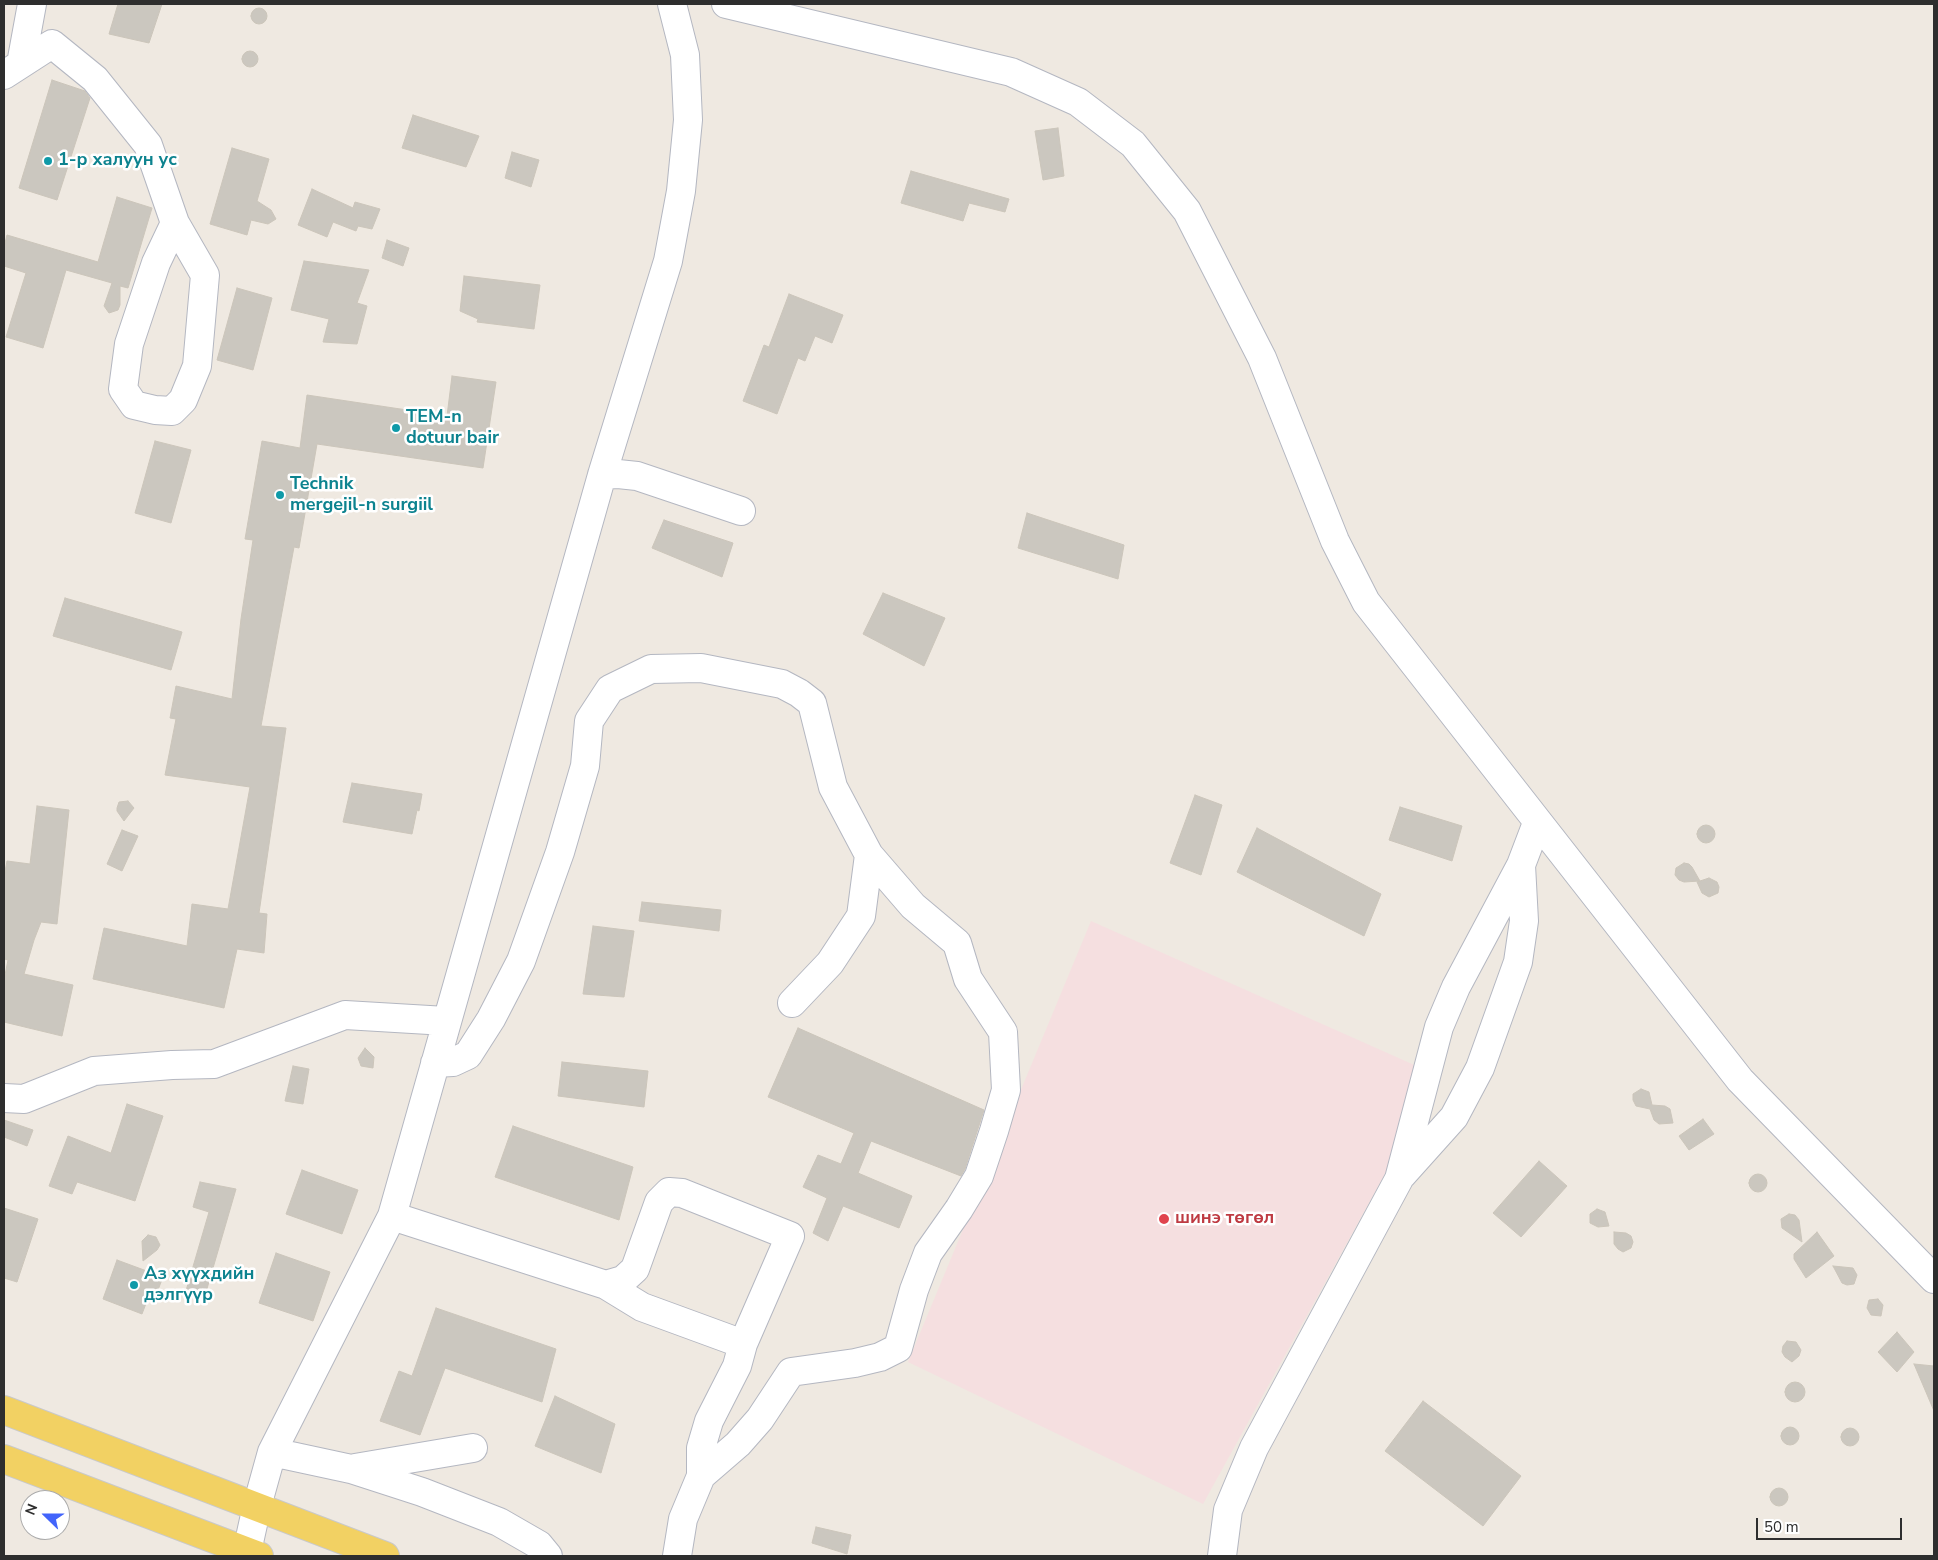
<!DOCTYPE html>
<meta charset="utf-8">
<style>
body{margin:0}
#map{position:relative;width:1938px;height:1560px;overflow:hidden;background:#efe9e1;font-family:"Nunito Sans",sans-serif}
canvas{display:block}
.frame{position:absolute;inset:0;border:5px solid #2e2e2e;pointer-events:none}
.north{position:absolute;left:20px;top:1490px;width:50px;height:50px;box-sizing:border-box;background:#fff;border:1px solid #ababab;border-radius:50%;rotate:292deg;font-size:14px;font-weight:700;line-height:20px;text-align:center;color:#2e2e2e}
.north::after{content:'';display:block;margin:auto;width:18px;height:22px;background:#4264fb;clip-path:polygon(50% 0,100% 100%,50% 72%,0 100%)}
.scale{position:absolute;left:1756px;top:1518px;width:146px;height:22px;box-sizing:border-box;border:2px solid #2e2e2e;border-top:0;padding-left:6px;font-size:15px;line-height:18px;white-space:nowrap;color:#2e2e2e;-webkit-text-stroke:4px #fff;paint-order:stroke}
</style>
<div id="map">
<canvas width="1938" height="1560"></canvas>
<div class="frame"></div>
<div class="north">N</div>
<div class="scale">50 m</div>
</div>
<script>
const context = document.querySelector('canvas').getContext('2d');
context.lineJoin = 'round';
function paint(path, color) { context.fillStyle = color; context.fill(path, 'evenodd'); }
const poly = rows => new Path2D(rows.map(r => 'M' + r).join(''));
function strokePath(path, color, width, dash) { context.strokeStyle = color; context.lineWidth = width; context.lineCap = dash ? 'butt' : 'round'; context.setLineDash(dash || []); context.stroke(path); }
function drawText(font, color, halo, rows, align = 'center') {
  context.font = font + ' "Nunito Sans",sans-serif'; context.lineWidth = 5; context.setLineDash([]); context.textBaseline = 'middle'; context.strokeStyle = halo; context.fillStyle = color; for (const [text, x, y, turn = 0] of rows) {
    context.save(); context.translate(x, y); context.rotate((+turn || 0) * Math.PI / 180); context.textAlign = isNaN(turn) ? turn : align; if (halo) context.strokeText(text, 0, 0); context.fillText(text, 0, 0); context.restore();
  }
}
paint(poly([
 [1091,921,1439,1076,1203,1504,908,1362]
]), '#f5dfe0');
const building = poly([
 [118,4,162,4,149,43,109,34,118,4],
 '251 16a8 8 0 1 1 16 0a8 8 0 1 1-16 0Z',
 '242 59a8 8 0 1 1 16 0a8 8 0 1 1-16 0Z',
 [52,80,85,91,90,98,57,200,19,188,52,80],
 [413,115,479,136,466,167,402,148,413,115],
 [1058,128,1064,176,1043,180,1035,131,1058,128],
 [232,148,269,159,257,201,271,210,276,219,268,224,251,220,247,235,210,224,232,148],
 [512,152,539,160,531,187,505,178,512,152],
 [911,171,1009,199,1005,212,969,203,963,221,901,203,911,171],
 [312,189,353,208,355,202,380,209,372,229,358,226,356,231,333,222,327,237,298,225,312,189],
 [117,197,152,208,128,288,120,286,120,305,118,310,109,313,104,306,112,283,66,270,43,348,6,337,26,273,4,266,4,247,7,235,98,262,117,197],
 [387,240,409,248,403,266,382,258,387,240],
 [304,261,369,270,357,303,367,306,357,344,323,342,329,319,291,310,304,261],
 [464,276,540,285,534,329,477,322,478,319,460,311,464,276],
 [237,288,272,298,253,370,217,360,237,288],
 [789,294,843,315,832,343,815,336,805,361,798,358,777,414,743,401,764,345,769,347,789,294],
 [452,376,496,382,483,468,317,444,299,548,294,547,261,726,286,728,259,913,267,914,264,953,237,949,224,1008,93,979,104,928,187,946,192,904,228,909,250,787,165,775,176,719,170,718,176,686,232,699,241,619,253,540,245,539,262,441,300,448,307,395,447,416,452,376],
 [155,441,191,450,171,523,135,513,155,441],
 [1027,513,1124,545,1118,579,1018,548,1027,513],
 [664,520,733,543,722,577,652,548,664,520],
 [883,593,945,618,924,666,863,634,883,593],
 [65,598,182,632,171,670,53,636,65,598],
 [352,783,422,794,419,811,417,810,412,834,343,822,352,783],
 [1195,795,1222,805,1201,875,1170,863,1195,795],
 [128,801,134,808,124,821,117,811,117,808,119,802,128,801],
 [37,806,69,810,57,924,41,922,34,940,24,974,73,985,62,1036,4,1022,4,980,8,960,4,959,4,877,7,861,30,864,37,806],
 [1400,807,1462,826,1452,861,1389,840,1400,807],
 '1697 834a9 9 0 1 1 18 0a9 9 0 1 1-18 0Z',
 [1257,828,1381,894,1364,936,1237,872,1257,828],
 [122,830,138,836,122,871,107,864,122,830],
 [1684,863,1689,864,1692,867,1700,881,1684,882,1679,880,1675,875,1676,868,1684,863],
 [1709,878,1717,882,1719,887,1718,893,1709,897,1702,893,1697,882,1709,878],
 [642,902,721,910,719,931,639,921,642,902],
 [593,926,634,931,624,997,583,994,593,926],
 [798,1028,984,1110,965,1169,961,1176,871,1141,858,1173,912,1196,899,1228,843,1206,828,1241,813,1233,827,1198,803,1187,818,1155,841,1164,854,1133,768,1097,798,1028],
 [365,1048,374,1057,373,1068,361,1066,358,1058,365,1048],
 [562,1062,648,1071,644,1107,558,1096,562,1062],
 [293,1066,309,1069,303,1104,285,1101,293,1066],
 [1641,1089,1649,1092,1652,1105,1665,1106,1670,1109,1673,1123,1659,1124,1654,1120,1650,1109,1636,1106,1633,1100,1633,1094,1641,1089],
 [127,1104,163,1116,135,1201,77,1182,72,1194,49,1186,68,1136,111,1153,127,1104],
 [1703,1119,1714,1134,1689,1150,1679,1136,1703,1119],
 [4,1120,33,1130,27,1146,4,1137,4,1120],
 [513,1126,633,1167,619,1220,495,1177,513,1126],
 [1539,1161,1567,1186,1521,1237,1493,1213,1539,1161],
 [302,1170,358,1190,342,1234,286,1214,302,1170],
 '1749 1183a9 9 0 1 1 18 0a9 9 0 1 1-18 0Z',
 [200,1182,236,1189,204,1299,185,1294,209,1212,193,1207,200,1182],
 [4,1208,38,1219,17,1282,4,1278,4,1208],
 [1597,1209,1605,1212,1609,1226,1598,1227,1590,1223,1590,1214,1597,1209],
 [1789,1214,1795,1215,1799,1220,1802,1242,1782,1228,1781,1219,1789,1214],
 [1614,1232,1626,1233,1631,1236,1633,1242,1631,1248,1623,1252,1618,1249,1614,1244,1614,1232],
 [1817,1232,1834,1256,1806,1278,1794,1259,1794,1254,1817,1232],
 [148,1235,156,1237,160,1245,157,1250,143,1261,142,1241,148,1235],
 [276,1253,330,1272,313,1321,259,1303,276,1253],
 [117,1260,163,1277,156,1295,150,1293,142,1314,103,1299,117,1260],
 [1833,1266,1853,1268,1857,1275,1854,1284,1847,1285,1842,1283,1833,1266],
 [1878,1299,1883,1305,1881,1316,1871,1315,1867,1308,1869,1300,1878,1299],
 [436,1308,556,1349,542,1402,445,1368,420,1435,380,1421,399,1371,412,1376,436,1308],
 [1897,1332,1914,1352,1897,1372,1878,1352,1897,1332],
 [1787,1341,1796,1342,1801,1350,1799,1356,1792,1362,1785,1357,1782,1352,1783,1346,1787,1341],
 [1914,1364,1934,1366,1934,1411,1914,1364],
 '1785 1392a10 10 0 1 1 20 0a10 10 0 1 1-20 0Z',
 [555,1396,615,1424,601,1473,535,1446,555,1396],
 [1423,1401,1521,1476,1483,1526,1385,1451,1423,1401],
 '1781 1436a9 9 0 1 1 18 0a9 9 0 1 1-18 0Z',
 '1841 1437a9 9 0 1 1 18 0a9 9 0 1 1-18 0Z',
 '1770 1497a9 9 0 1 1 18 0a9 9 0 1 1-18 0Z',
 [816,1527,851,1535,847,1554,812,1543,816,1527]
]);
paint(building, '#cbc7bf');
strokePath(building, '#cbc5ba', 1);
const minor = poly([
 [726,4,1011,72,1078,102,1133,144,1187,211,1262,358,1335,541,1366,602,1740,1080,1934,1279],
 [21,64,32,4],
 [4,75,52,44,95,79,148,145,175,223,205,275,197,366,183,400,172,411,155,410,134,405,123,389,129,344,156,263,175,223],
 [602,475,618,474,637,476,741,511],
 [792,1003,830,963,861,916,869,855],
 [435,1063,453,1062,468,1055,491,1019,521,961,560,852,585,766,589,721,610,689,651,669,701,668,782,684,799,693,812,703,833,787,869,855,913,906,957,943,968,979,1003,1032,1006,1090,994,1131,979,1176,959,1209,928,1253,914,1290,898,1348,880,1357,855,1363,791,1372,760,1419,738,1444,701,1476,683,1519,677,1556],
 [4,1098,24,1099,94,1071,172,1065,214,1064,345,1015,446,1021],
 [1402,1175,1454,1117,1480,1068,1518,962,1524,921,1521,865],
 [392,1216,606,1285,623,1280,635,1269,659,1202,669,1192,682,1193,790,1236,743,1344,737,1366,709,1421,701,1448,701,1476],
 [606,1285,642,1307,743,1344],
 [272,1452,351,1469,422,1492,499,1522,539,1545,548,1556],
 [355,1468,473,1448],
 [246,1556,257,1506,272,1452,392,1216,602,475,668,261,681,191,688,120,685,55,672,4],
 [1222,1556,1228,1510,1254,1448,1399,1179,1439,1027,1456,987,1521,865,1537,823]
]);
const major = poly([
 [4,1410,385,1556],
 [4,1459,259,1556]
]);
strokePath(minor, '#b4b7c1', 30);
strokePath(major, '#c9c9c9', 30);
strokePath(minor, '#fff', 28);
strokePath(major, '#f2d163', 28);
for (const [x, y, r, color] of [
 [48,161,5,"#0f9aa8"],
 [396,428,5,"#0f9aa8"],
 [280,495,5,"#0f9aa8"],
 [1164,1219,6,"#e0444e"],
 [134,1285,5,"#0f9aa8"]
]) { const dot = new Path2D(); dot.arc(x, y, r, 0, 2 * Math.PI); context.fillStyle = color; context.fill(dot); strokePath(dot, '#fff', 2); }
drawText('bold 18px', '#0d838f', '#fff', [
 ["1-р халуун ус",58,161],
 ["TEM-n",406,418],
 ["dotuur bair",406,439],
 ["Technik",290,485],
 ["mergejil-n surgiil",290,506],
 ["Аз хүүхдийн",144,1275],
 ["дэлгүүр",144,1296]
], 'left');
drawText('bold 18px', '#be3a42', '#fff', [
 ["шинэ төгөл",1175,1219]
], 'left');
</script>
